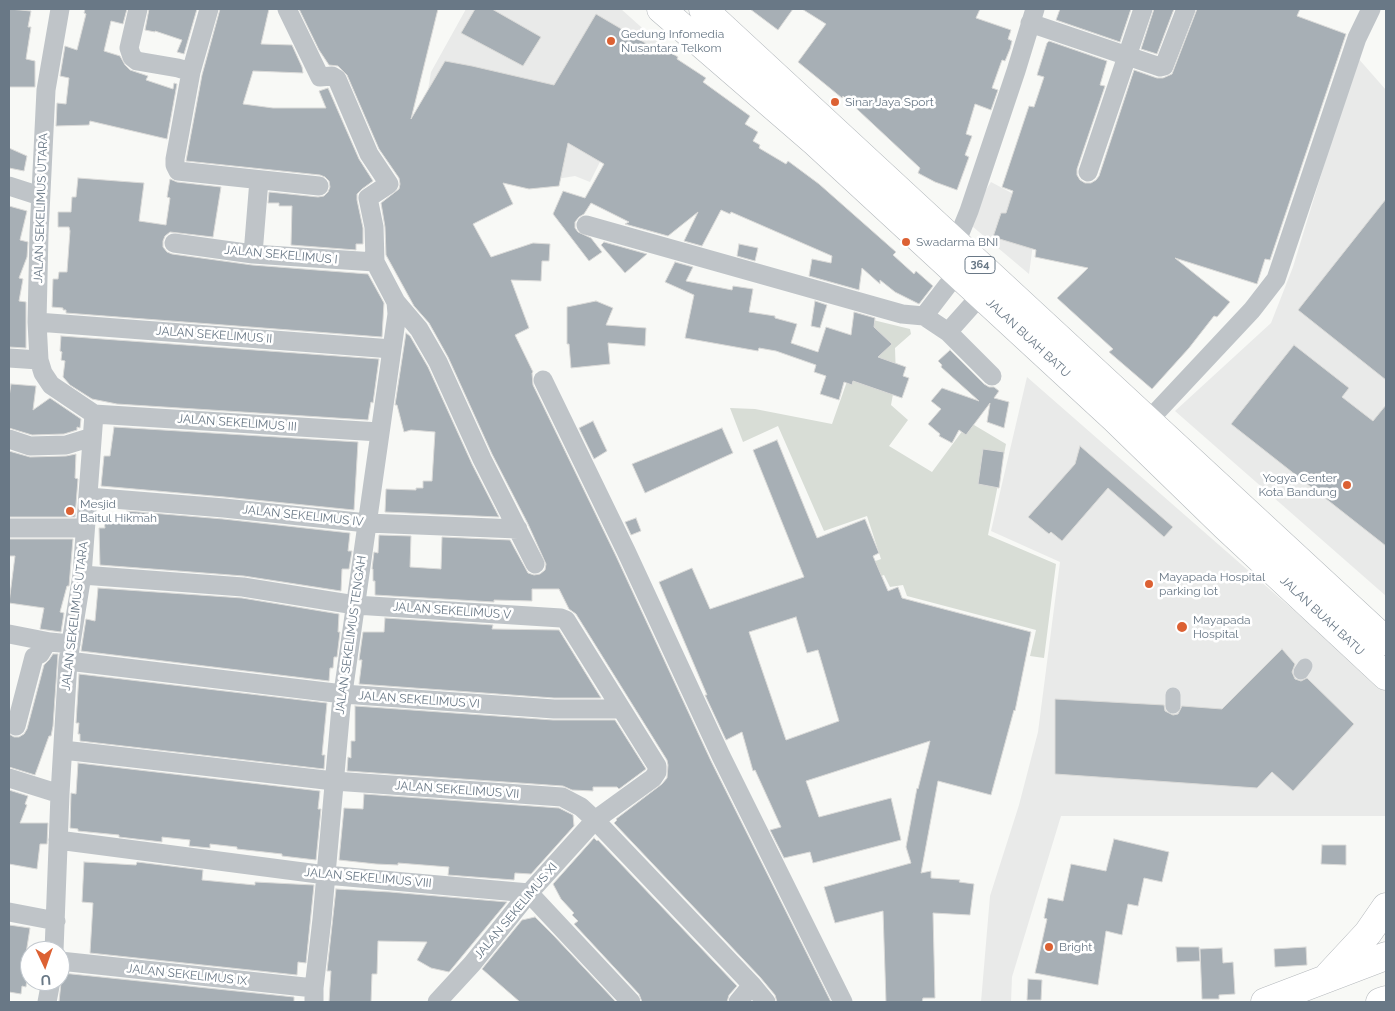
<!DOCTYPE html>
<style>
body{margin:0}
#map{position:relative;width:1395px;height:1011px;overflow:hidden;background:#f8f9f6;font-family:Raleway,sans-serif}
canvas{display:block}
.frame{position:absolute;inset:0;border:10px solid #697886;pointer-events:none}
.north{position:absolute;left:20px;top:941px;width:50px;height:50px;box-sizing:border-box;background:#fff;border:1px solid #c3c9cf;border-radius:50%;rotate:177deg;font-size:14px;font-weight:700;line-height:20px;text-align:center;color:#697886}
.north::after{content:'';display:block;margin:auto;width:18px;height:22px;background:#dc6133;clip-path:polygon(50% 0,100% 100%,50% 72%,0 100%)}
</style>
<div id="map">
<canvas width="1395" height="1011"></canvas>
<div class="frame"></div>
<div class="north">U</div>
</div>
<script>
const context = document.querySelector('canvas').getContext('2d');
context.lineJoin = 'round';
function paint(path, color) { context.fillStyle = color; context.fill(path, 'evenodd'); }
const poly = rows => new Path2D(rows.map(r => 'M' + r).join(''));
function strokePath(path, color, width, dash) { context.strokeStyle = color; context.lineWidth = width; context.lineCap = dash ? 'butt' : 'round'; context.setLineDash(dash || []); context.stroke(path); }
function drawText(font, color, halo, rows, align = 'center') {
  context.font = font + ' Raleway,sans-serif'; context.lineWidth = 5; context.setLineDash([]); context.textBaseline = 'middle'; context.strokeStyle = halo; context.fillStyle = color; for (const [text, x, y, turn = 0] of rows) {
    context.save(); context.translate(x, y); context.rotate((+turn || 0) * Math.PI / 180); context.textAlign = isNaN(turn) ? turn : align; if (halo) context.strokeText(text, 0, 0); context.fillText(text, 0, 0); context.restore();
  }
}
paint(poly([
 [466,9,621,9,659,43,590,182,575,176,520,185,420,138,431,72],
 [1357,57,1386,90,1386,596,1175,411,1271,323,1293,267],
 [991,182,1038,207,1029,274,966,221],
 [1027,377,1386,691,1386,816,1061,816,1012,977,1011,1002,981,1002,990,896,1019,805,1038,732,1060,562,991,531]
]), '#e9eae9');
paint(poly([
 [869,319,910,329,911,334,895,348,896,378,891,405,908,420,889,446,932,472,969,422,1006,444,988,535,1056,564,1044,658,1030,656,1036,630,907,596,903,585,890,587,884,575,866,581,859,567,881,559,867,516,824,531,778,426,743,442,730,408,755,409,832,424]
]), '#d8ddd6');
const building = poly([
 [9,9,31,11,28,27,31,27,26,59,35,61,35,87,9,87,9,9],
 [85,9,127,9,123,24,111,21,104,51,120,56,125,65,130,70,148,76,146,80,173,89,174,83,177,84,167,139,90,121,89,125,56,126,57,103,66,104,69,78,60,76,65,46,77,50,86,14,84,13,85,9],
 [149,9,197,9,184,54,177,52,182,40,155,31,155,32,145,30,149,9],
 [220,9,269,9,261,44,292,45,302,67,303,73,253,71,243,104,273,108,326,108,319,91,328,88,359,159,373,181,362,189,357,194,357,200,363,228,363,244,356,244,356,250,291,245,292,206,279,206,279,203,268,203,269,192,318,197,324,196,328,192,330,187,329,181,325,177,320,175,186,161,202,75,220,9],
 [299,9,438,9,411,119,445,61,472,66,554,85,596,14,664,54,666,50,678,57,677,59,706,78,703,82,750,116,745,124,758,132,753,141,760,145,759,148,786,164,788,161,819,184,896,252,893,255,914,274,916,271,933,286,919,304,895,292,880,280,880,284,862,268,859,290,809,276,812,259,831,263,832,256,731,212,730,214,721,210,702,246,684,241,698,212,668,236,625,224,629,222,591,203,584,214,579,217,575,222,575,228,578,232,591,238,602,252,589,261,553,214,563,191,585,198,604,164,568,143,559,186,529,189,503,183,513,204,473,224,491,257,533,243,550,244,549,261,542,261,541,281,511,280,529,328,515,335,533,372,532,373,533,385,616,556,711,761,831,1002,777,1002,775,995,760,977,614,823,617,820,616,819,662,784,667,778,668,765,667,760,576,614,569,609,559,589,532,589,532,601,494,600,494,602,375,595,375,581,373,581,373,569,372,569,374,552,378,553,379,535,411,536,410,567,441,569,442,537,510,540,528,573,534,575,540,574,545,570,546,564,528,524,492,454,448,357,429,323,414,306,386,255,385,227,381,203,399,189,400,184,399,178,379,149,347,75,338,66,329,65,319,50,299,9],
 [475,9,492,9,541,37,523,66,461,33,475,9],
 [750,9,793,9,778,30,750,9],
 [802,9,980,9,976,18,1011,30,1008,39,1012,41,1010,49,1005,61,1002,60,992,88,998,90,991,110,975,104,966,134,972,136,965,155,969,157,957,190,935,182,918,173,920,168,843,96,842,98,798,62,826,24,802,9],
 [1060,9,1131,9,1120,42,1056,20,1060,9],
 [1154,9,1174,9,1157,54,1141,49,1154,9],
 [1197,9,1300,9,1297,16,1346,34,1270,260,1265,259,1257,284,1175,258,1230,302,1217,317,1214,316,1189,348,1152,389,1109,352,1113,349,1057,298,1088,268,1035,257,1036,250,993,237,1001,213,1006,213,1013,191,1002,187,1029,106,1034,107,1044,77,1037,75,1047,43,1049,41,1107,61,1100,85,1105,86,1077,169,1077,175,1080,180,1085,183,1091,183,1096,180,1099,176,1134,70,1157,78,1163,78,1172,74,1197,9],
 [9,148,27,156,24,171,9,168,9,148],
 [78,178,144,183,139,221,166,225,170,198,167,197,170,179,177,182,221,187,213,237,170,232,165,236,163,241,163,247,167,252,172,254,252,265,368,274,384,303,382,337,66,313,66,310,63,310,63,308,52,307,53,279,58,279,59,272,67,272,70,231,69,227,58,227,58,212,71,212,72,197,76,197,78,178],
 [1386,199,1386,380,1298,310,1386,199],
 [9,206,27,211,20,240,28,242,27,257,19,278,23,279,19,301,26,302,26,348,9,347,9,206],
 [604,242,647,254,625,273,601,245,604,242],
 [739,244,758,248,755,261,737,256,739,244],
 [675,262,693,267,686,281,732,290,733,286,753,289,749,312,775,316,775,318,797,324,791,343,818,352,826,327,851,335,854,312,875,318,874,327,892,344,878,357,906,367,903,376,909,378,902,398,853,381,852,385,844,382,839,400,820,394,826,376,814,372,816,365,776,351,759,348,758,351,685,338,694,295,665,282,675,262],
 [596,301,613,308,606,325,646,328,645,346,608,343,610,364,571,368,569,344,567,344,567,307,596,301],
 [815,301,827,305,820,328,811,326,815,301],
 [406,333,410,336,428,367,472,464,499,517,385,512,386,489,416,490,416,488,423,488,423,481,432,481,435,432,411,430,404,432,397,405,395,405,406,333],
 [61,336,379,359,373,403,371,402,368,420,117,404,92,399,70,385,63,377,65,361,61,360,62,352,60,351,61,336],
 [1294,345,1349,388,1342,397,1373,421,1386,405,1386,546,1231,424,1294,345],
 [950,350,984,384,989,387,994,387,999,391,994,398,1009,402,1004,428,987,422,990,403,966,435,959,430,952,443,939,436,940,434,928,424,941,409,931,401,942,388,979,401,941,367,942,365,938,361,950,350],
 [11,384,36,386,33,410,50,398,81,419,80,428,77,427,77,430,64,434,32,435,9,428,9,397,11,384],
 [593,421,607,451,594,459,579,428,593,421],
 [114,427,358,442,354,510,225,497,101,486,104,456,110,456,114,427],
 [722,428,733,453,645,493,632,464,722,428],
 [777,440,817,538,865,519,879,553,873,556,888,591,898,587,902,598,1031,632,1015,711,1014,710,991,795,938,781,921,873,931,871,931,878,960,880,959,882,974,884,970,915,933,913,935,998,923,998,922,1002,886,1002,883,911,835,923,824,887,911,863,906,847,917,788,918,789,930,741,806,781,819,817,891,798,901,840,813,863,810,852,784,858,770,830,781,827,755,770,753,771,742,732,726,740,705,695,707,695,659,582,692,568,710,609,804,577,753,450,777,440],
 [796,617,807,653,818,650,839,721,786,740,749,632,796,617],
 [1080,446,1173,527,1164,537,1108,488,1062,541,1051,532,1049,534,1028,517,1075,464,1080,446],
 [983,449,1004,452,999,488,978,484,983,449],
 [9,451,30,457,66,456,76,454,75,478,78,479,75,517,9,517,9,451],
 [127,511,223,519,350,533,348,551,352,551,349,569,342,569,341,591,244,576,100,565,99,528,105,528,104,521,127,520,127,511],
 [636,518,641,531,631,535,625,522,636,518],
 [9,539,73,539,69,586,67,586,60,612,64,613,61,632,40,629,44,608,9,603,15,556,9,556,9,539],
 [98,588,242,598,339,614,338,632,340,632,337,657,334,657,333,668,330,668,329,681,81,651,86,619,95,621,98,588],
 [385,618,493,625,492,629,559,630,601,698,554,698,359,684,362,660,359,660,363,632,384,632,385,618],
 [1282,649,1295,664,1292,672,1295,679,1301,681,1307,678,1354,724,1293,791,1272,772,1257,788,1055,774,1055,699,1164,705,1165,711,1173,715,1178,714,1182,706,1222,709,1282,649],
 [53,654,58,654,53,726,51,736,49,736,35,775,9,767,9,734,14,737,19,737,24,734,27,729,44,665,49,660,53,654],
 [79,674,327,703,322,755,325,755,324,769,80,741,80,734,78,734,79,723,76,723,79,674],
 [355,706,553,720,615,720,646,769,619,789,617,787,593,787,593,791,572,790,563,786,347,771,348,757,351,758,351,741,355,741,355,706],
 [78,763,320,791,318,809,321,809,316,860,282,856,282,854,237,849,237,847,210,844,210,848,189,846,190,840,162,837,162,842,119,837,119,835,78,831,78,829,70,828,71,793,76,794,78,763],
 [9,790,28,796,25,804,27,805,20,823,48,823,47,844,40,844,37,869,9,864,9,790],
 [364,794,559,808,573,815,574,826,531,874,515,873,514,880,448,875,449,867,398,863,398,865,376,864,339,860,344,808,363,809,364,794],
 [594,838,597,841,598,840,737,986,729,995,727,1002,642,1002,639,994,574,924,578,921,572,915,574,913,561,899,553,884,594,838],
 [1114,839,1169,852,1162,882,1144,878,1138,906,1128,904,1122,935,1106,931,1098,985,1035,973,1047,919,1044,918,1048,898,1063,901,1071,864,1106,871,1114,839],
 [1322,845,1346,845,1346,865,1321,864,1322,845],
 [84,862,136,865,137,862,203,870,202,880,255,885,255,882,314,885,306,963,298,962,297,975,90,953,93,903,82,902,84,862],
 [336,889,390,892,507,902,449,972,431,968,417,960,427,942,378,941,377,974,372,974,371,1002,329,1002,331,971,327,971,336,889],
 [535,917,554,936,616,1002,520,1002,482,969,522,920,535,917],
 [9,925,30,928,25,960,29,961,26,987,22,986,21,994,9,992,9,925],
 [1176,947,1199,947,1200,961,1177,962,1176,947],
 [1306,947,1307,965,1275,967,1274,949,1306,947],
 [1222,948,1223,963,1233,962,1235,994,1219,995,1219,999,1202,999,1200,949,1222,948],
 [62,973,294,997,294,1002,59,1002,62,973],
 [1028,979,1042,980,1041,1000,1027,1000,1028,979]
]);
paint(building, '#a7afb5');
strokePath(building, '#dadad8', 1);
const primary = poly([
 [661,9,816,143,1115,419,1225,526,1386,676],
 [703,9,1386,641]
]);
const trunk = poly([
 [1329,975,1368,933,1386,907],
 [1265,1002,1386,956],
 [1380,1002,1386,1000]
]);
strokePath(primary, '#b3b8bc', 29);
strokePath(trunk, '#b3b7bb', 29);
strokePath(poly([
 [1301,672,1305,666],
 [1173,695,1173,706]
]), '#bfc4c8', 15);
strokePath(poly([
 [138,9,129,48,132,57,137,61,178,68,191,72,175,159,175,165,178,171,319,186],
 [287,9,320,77,332,76,337,79,369,154,389,184,368,198,374,227,375,262],
 [1030,23,1160,67,1164,66,1186,9],
 [191,72,209,9],
 [1088,172,1143,9],
 [9,186,40,196],
 [586,225,902,314,924,316,948,332,992,376],
 [174,243,253,254,375,262,396,302,397,314,341,707,322,919,314,988,314,1002],
 [956,243,969,211,1016,71,1035,9],
 [253,254,259,180],
 [396,302,419,329,438,362,482,459,535,564],
 [924,316,957,273],
 [37,322,392,349],
 [948,332,981,295],
 [9,358,39,360],
 [543,380,626,551,721,756,843,1002],
 [94,414,379,432],
 [1148,421,1252,310,1276,279,1357,38,1371,9],
 [9,439,30,446,66,445,92,437],
 [88,497,224,508,367,523,518,529],
 [9,528,85,528],
 [82,575,243,587,355,605,561,618,566,620,657,766,657,772,653,778,595,820,529,893,472,964,437,1002],
 [9,634,50,642],
 [68,661,343,694,554,709,621,709],
 [16,726,34,657,40,654,46,644,50,642,71,644],
 [63,750,334,781,562,797,581,807,595,820,752,985,766,1002],
 [9,778,60,794],
 [58,840,326,875,529,893,631,1002],
 [9,912,56,921],
 [54,951,60,794,68,661,82,575,94,414,51,385,43,373,39,360,37,322,39,233,46,90,60,9],
 [60,961,314,988],
 [47,1002,51,981],
 [738,1002,752,985]
]), '#bfc4c8', 19);
strokePath(primary, '#fff', 28);
strokePath(trunk, '#fff', 28);
for (const [x, y, r, color] of [
 [611,41,5,"#dc6133"],
 [835,102,5,"#dc6133"],
 [906,242,5,"#dc6133"],
 [1347,485,5,"#dc6133"],
 [70,511,5,"#dc6133"],
 [1149,584,5,"#dc6133"],
 [1182,627,6,"#dc6133"],
 [1049,947,5,"#dc6133"]
]) { const dot = new Path2D(); dot.arc(x, y, r, 0, 2 * Math.PI); context.fillStyle = color; context.fill(dot); strokePath(dot, '#fff', 2); }
for (const [x, y, w] of [
 [980,265,30]
]) { const box = new Path2D(); box.roundRect(x - w / 2, y - 8.5, w, 17, 4); context.fillStyle = '#fff'; context.fill(box); strokePath(box, '#697886', 1); }
drawText('bold 11px', '#697886', null, [
 ["364",980,265]
]);
drawText('12px', '#697886', '#fff', [
 ["Gedung Infomedia",621,34],
 ["Nusantara Telkom",621,48],
 ["Sinar Jaya Sport",845,102],
 ["Swadarma BNI",916,242],
 ["Yogya Center",1337,478,"right"],
 ["Kota Bandung",1337,492,"right"],
 ["Mesjid",80,504],
 ["Baitul Hikmah",80,518],
 ["Mayapada Hospital",1159,577],
 ["parking lot",1159,591],
 ["Mayapada",1193,620],
 ["Hospital",1193,634],
 ["Bright",1059,947]
], 'left');
drawText('12px', '#697886', '#fff', [
 ["JALAN SEKELIMUS UTARA",41,208,-88],
 ["JALAN SEKELIMUS I",281,255,5],
 ["JALAN SEKELIMUS II",214,335,4],
 ["JALAN BUAH BATU",1028,338,43],
 ["JALAN SEKELIMUS III",237,423,4],
 ["JALAN SEKELIMUS IV",303,516,6],
 ["JALAN SEKELIMUS V",452,611,4],
 ["JALAN SEKELIMUS UTARA",75,616,-83],
 ["JALAN BUAH BATU",1322,616,43],
 ["JALAN SEKELIMUS TENGAH",351,635,-82],
 ["JALAN SEKELIMUS VI",419,700,4],
 ["JALAN SEKELIMUS VII",457,790,4],
 ["JALAN SEKELIMUS VIII",368,878,5],
 ["JALAN SEKELIMUS XI",516,911,-50],
 ["JALAN SEKELIMUS IX",187,975,6]
]);
</script>
